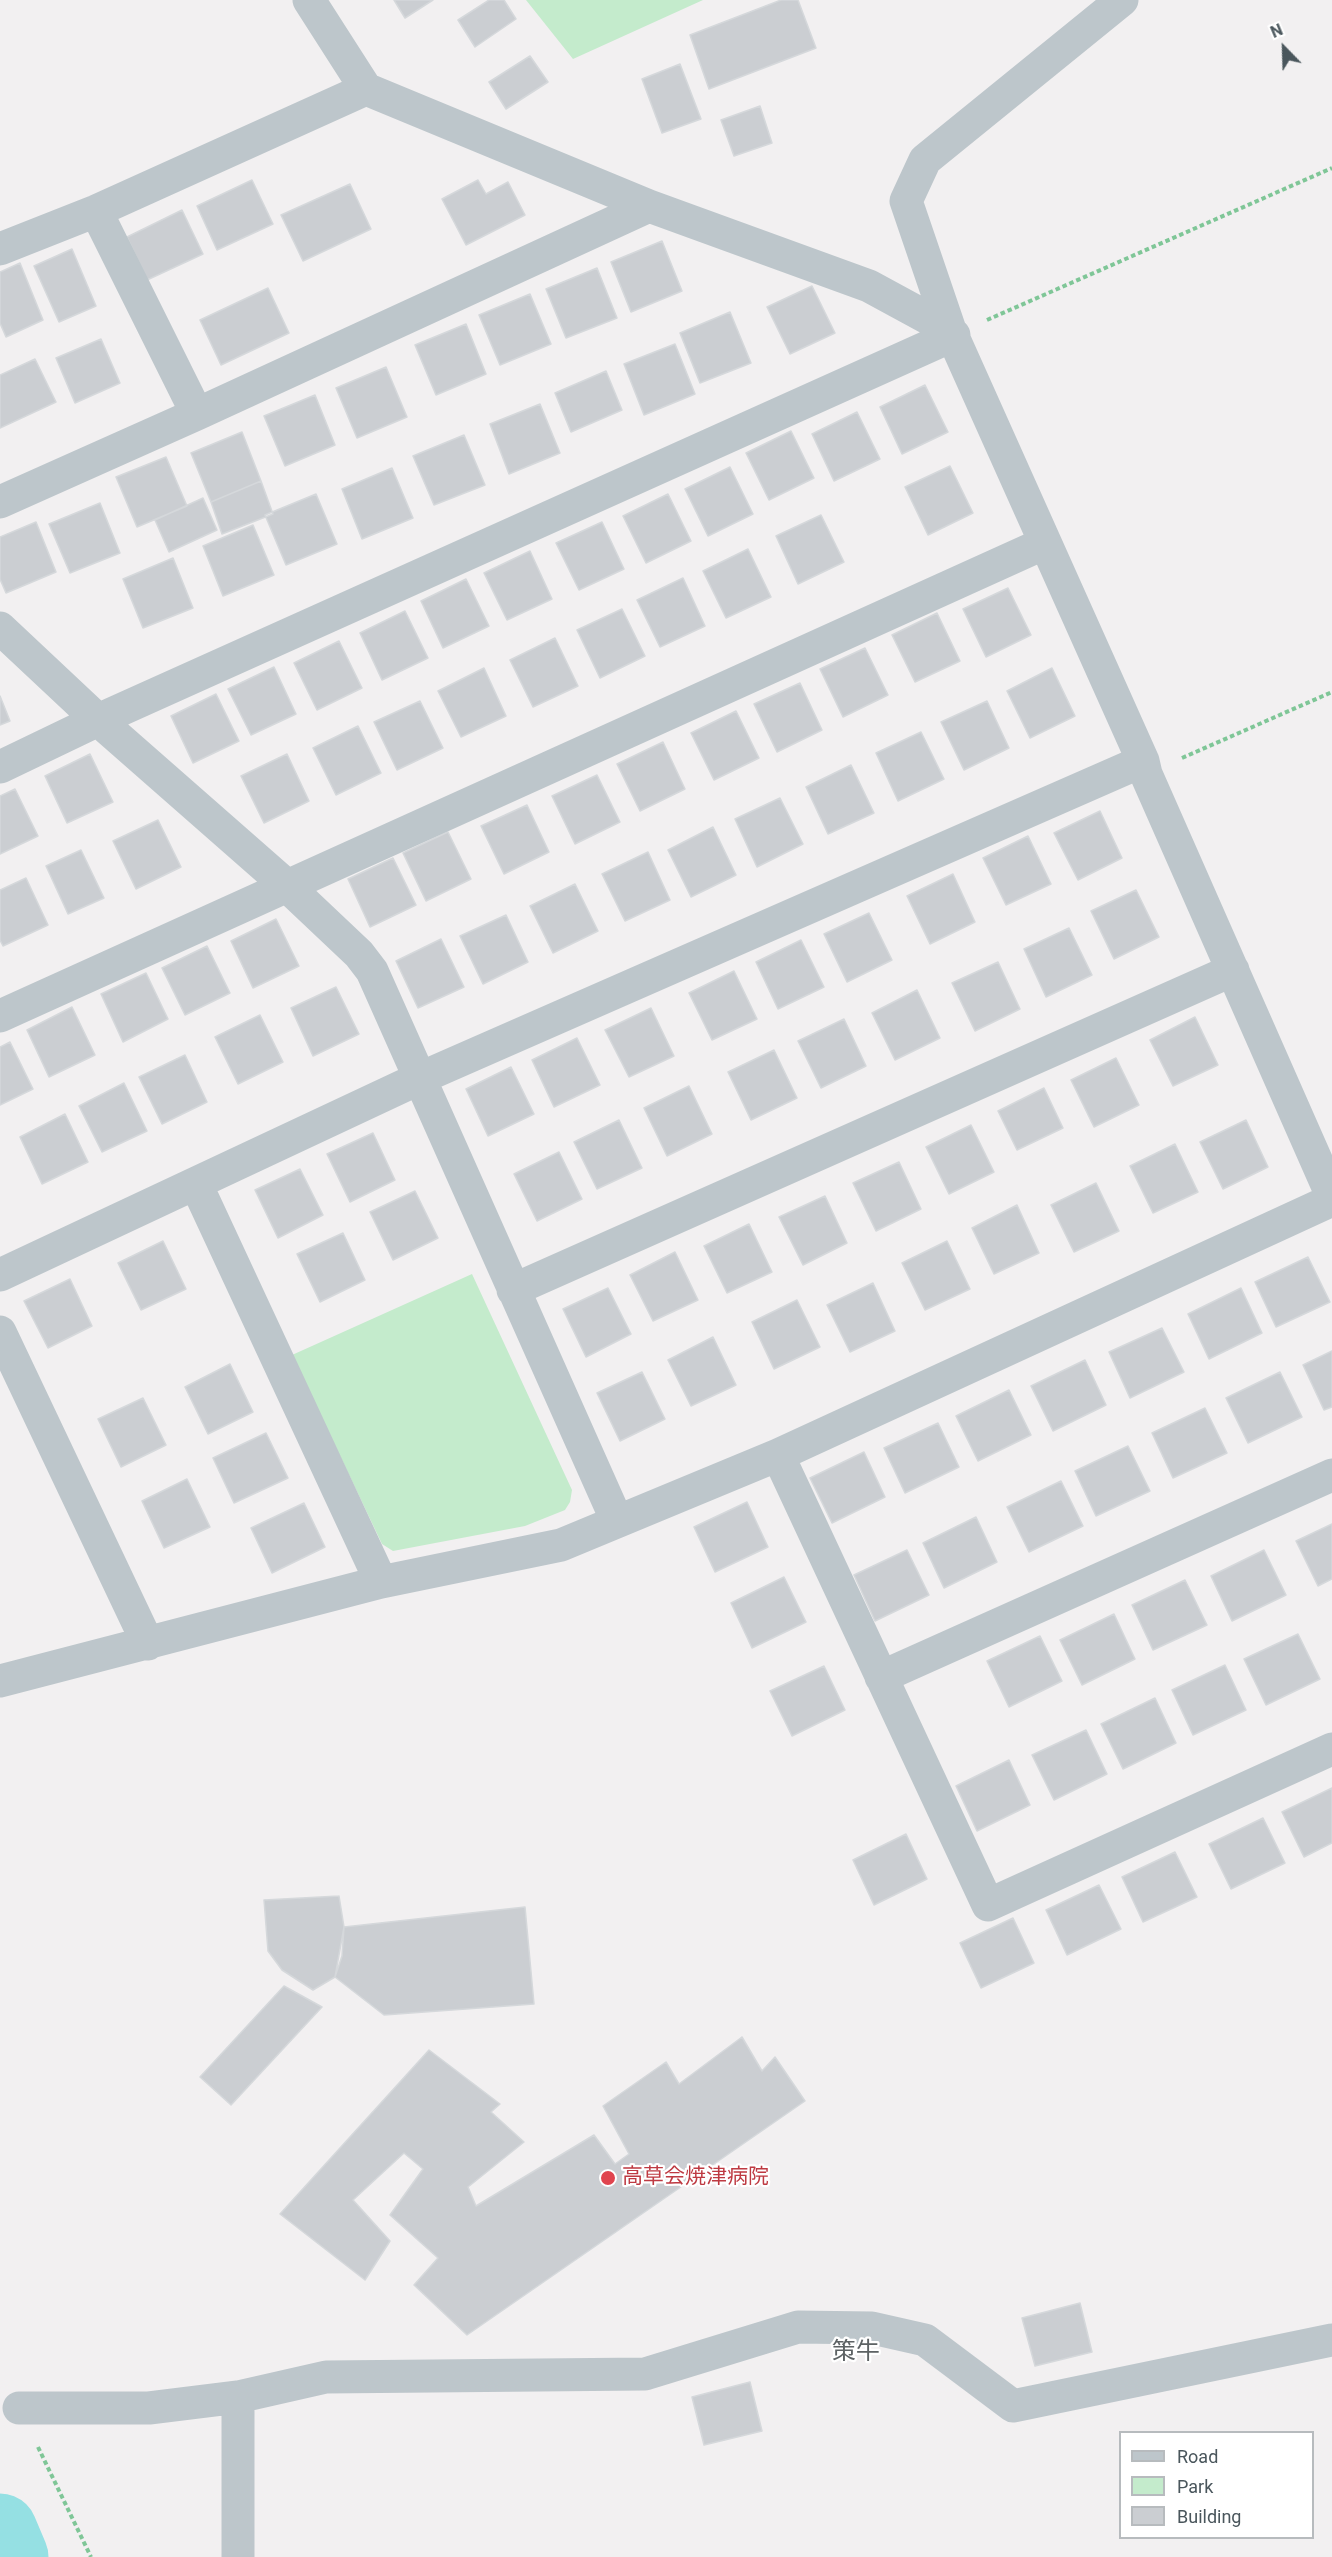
<!DOCTYPE html>
<meta charset="utf-8">
<style>
body{margin:0}
#map{position:relative;width:1332px;height:2557px;overflow:hidden;background:#f2f0f1;font-family:Roboto,sans-serif}
canvas{display:block}
.legend{position:absolute;left:1119px;top:2431px;width:195px;height:108px;box-sizing:border-box;background:#fff;border:2px solid #b7bbbe;margin:0;padding:8px 10px;list-style:none;font-size:18px;color:#4a565c}
.legend li{display:flex;align-items:center;gap:12px;height:30px}
.legend b{width:30px;border:2px solid #b7bbbe}
.north{position:absolute;left:1254px;top:18px;width:60px;height:60px;-webkit-text-stroke:4px #fff;paint-order:stroke;rotate:337deg;font-size:16px;font-weight:700;line-height:24px;text-align:center;color:#4a565c}
.north::after{content:'';display:block;margin:auto;width:21px;height:27px;background:#4a565c;clip-path:polygon(50% 0,100% 100%,50% 72%,0 100%)}
</style>
<div id="map">
<canvas width="1332" height="2557"></canvas>
<ul class="legend">
<li><b style="height:8px;background:#bdc6cb"></b>Road</li>
<li><b style="height:16px;background:#c4ebcc"></b>Park</li>
<li><b style="height:16px;background:#cbced2"></b>Building</li>
</ul>
<div class="north">N</div>
</div>
<script>
const context = document.querySelector('canvas').getContext('2d');
context.lineJoin = 'round';
function paint(path, color) { context.fillStyle = color; context.fill(path, 'evenodd'); }
const poly = rows => new Path2D(rows.map(r => 'M' + r).join(''));
function strokePath(path, color, width, dash) { context.strokeStyle = color; context.lineWidth = width; context.lineCap = dash ? 'butt' : 'round'; context.setLineDash(dash || []); context.stroke(path); }
function drawText(font, color, halo, rows, align = 'center') {
  context.font = font + ' Roboto,"Noto Sans JP",sans-serif'; context.lineWidth = 4.5; context.setLineDash([]); context.textBaseline = 'middle'; context.strokeStyle = halo; context.fillStyle = color; for (const [text, x, y, turn = 0] of rows) {
    context.save(); context.translate(x, y); context.rotate((+turn || 0) * Math.PI / 180); context.textAlign = isNaN(turn) ? turn : align; if (halo) context.strokeText(text, 0, 0); context.fillText(text, 0, 0); context.restore();
  }
}
paint(poly([
 [526,0,703,0,573,59],
 [472,1274,572,1490,570,1502,565,1510,525,1526,393,1551,382,1544,292,1355]
]), '#c4ebcc');
strokePath(poly([
 [0,2531,11,2557]
]), '#95e0e3', 75);
const building = poly([
 [394,0,433,0,405,18,394,0],
 [489,0,504,0,516,19,475,47,458,20,489,0],
 [781,0,798,0,816,48,709,89,690,35,781,0],
 [530,56,548,82,506,109,489,82,530,56],
 [680,64,701,119,662,133,642,79,680,64],
 [760,106,772,143,734,156,721,120,760,106],
 [252,180,273,224,217,250,197,206,252,180],
 [478,180,486,194,508,182,525,215,466,245,442,199,478,180],
 [350,184,371,229,303,261,281,215,350,184],
 [182,210,203,254,147,280,127,237,182,210],
 [662,241,682,291,631,312,611,262,662,241],
 [72,249,96,306,59,322,34,266,72,249],
 [20,263,43,320,6,337,0,323,0,272,20,263],
 [597,268,617,318,566,338,546,289,597,268],
 [812,286,835,333,790,354,767,307,812,286],
 [268,288,289,333,221,365,200,320,268,288],
 [530,294,551,344,500,365,479,315,530,294],
 [730,312,751,363,700,383,680,333,730,312],
 [466,324,486,374,436,395,415,345,466,324],
 [101,339,120,383,75,403,56,358,101,339],
 [675,344,695,394,644,415,624,364,675,344],
 [35,359,56,402,0,428,0,375,35,359],
 [386,367,407,417,357,438,336,388,386,367],
 [606,371,622,410,571,432,555,393,606,371],
 [925,385,948,432,902,454,880,407,925,385],
 [315,395,335,445,285,466,264,416,315,395],
 [540,404,560,453,509,474,490,424,540,404],
 [857,412,880,459,834,481,812,434,857,412],
 [791,431,814,478,769,500,746,453,791,431],
 [242,432,261,481,211,502,191,453,242,432],
 [464,435,485,485,434,505,413,456,464,435],
 [166,457,187,506,137,527,116,477,166,457],
 [950,466,973,513,928,535,905,487,950,466],
 [730,467,753,514,708,536,685,489,730,467],
 [392,468,413,518,362,539,342,489,392,468],
 [261,481,273,514,222,534,211,502,261,481],
 [316,494,337,544,286,565,265,515,316,494],
 [668,494,691,541,646,563,623,516,668,494],
 [203,498,217,530,169,552,155,520,203,498],
 [100,503,120,553,70,573,49,524,100,503],
 [821,515,844,562,798,584,776,536,821,515],
 [36,522,56,572,6,593,0,579,0,537,36,522],
 [602,522,624,569,579,590,556,543,602,522],
 [253,525,274,575,223,596,203,546,253,525],
 [748,549,771,597,726,618,703,571,748,549],
 [530,551,552,599,507,620,484,573,530,551],
 [173,558,193,608,143,628,123,579,173,558],
 [683,578,705,626,660,647,637,600,683,578],
 [466,579,489,626,443,648,421,601,466,579],
 [1008,588,1031,635,986,657,963,609,1008,588],
 [622,609,645,656,600,678,577,630,622,609],
 [405,611,428,658,382,680,360,633,405,611],
 [937,613,960,661,915,682,892,635,937,613],
 [555,638,578,686,533,707,510,660,555,638],
 [339,641,362,688,317,710,294,663,339,641],
 [865,648,888,695,843,717,820,669,865,648],
 [274,667,296,714,251,735,228,689,274,667],
 [484,668,506,716,461,737,438,691,484,668],
 [1052,668,1075,716,1030,738,1007,691,1052,668],
 [800,683,822,730,777,752,754,704,800,683],
 [216,694,239,741,193,763,171,716,216,694],
 [0,696,10,721,0,725,0,696],
 [420,701,443,748,397,770,374,722,420,701],
 [987,701,1009,748,964,770,941,722,987,701],
 [736,711,759,758,714,780,691,733,736,711],
 [358,726,381,773,336,795,313,748,358,726],
 [921,732,944,779,898,801,876,753,921,732],
 [663,742,685,789,640,811,617,764,663,742],
 [90,754,113,802,67,823,45,776,90,754],
 [287,754,309,801,264,823,241,776,287,754],
 [851,765,874,813,828,834,806,787,851,765],
 [597,775,620,822,575,844,552,796,597,775],
 [15,789,38,836,0,854,0,796,15,789],
 [780,798,803,844,757,867,735,819,780,798],
 [527,805,549,852,504,874,481,826,527,805],
 [1100,811,1122,858,1078,880,1054,833,1100,811],
 [158,820,181,867,136,889,113,841,158,820],
 [713,827,736,875,691,897,668,850,713,827],
 [448,832,471,879,426,901,403,853,448,832],
 [1028,836,1051,884,1006,905,983,858,1028,836],
 [81,850,104,898,68,914,46,866,81,850],
 [648,852,670,900,625,921,602,874,648,852],
 [393,858,416,905,370,927,348,879,393,858],
 [953,874,975,922,930,944,907,896,953,874],
 [26,878,48,925,3,946,0,940,0,890,26,878],
 [575,884,598,931,553,953,530,906,575,884],
 [1136,890,1159,937,1114,959,1091,911,1136,890],
 [869,913,892,960,847,982,824,934,869,913],
 [506,915,528,962,483,984,460,936,506,915],
 [276,919,299,966,253,988,231,941,276,919],
 [1069,928,1092,975,1046,997,1024,949,1069,928],
 [441,939,464,987,418,1008,396,961,441,939],
 [801,940,824,987,778,1009,756,962,801,940],
 [207,946,230,993,185,1015,162,968,207,946],
 [998,962,1020,1009,975,1031,952,983,998,962],
 [734,971,757,1019,712,1040,689,993,734,971],
 [146,973,168,1019,123,1042,101,994,146,973],
 [336,987,359,1034,313,1056,291,1008,336,987],
 [917,990,940,1038,895,1060,872,1013,917,990],
 [72,1007,95,1055,49,1077,27,1030,72,1007],
 [651,1008,674,1056,629,1077,605,1030,651,1008],
 [260,1015,283,1062,238,1084,215,1037,260,1015],
 [1195,1017,1218,1065,1173,1086,1150,1040,1195,1017],
 [844,1019,866,1066,821,1088,798,1041,844,1019],
 [577,1038,600,1085,554,1107,532,1060,577,1038],
 [10,1042,33,1089,0,1105,0,1047,10,1042],
 [774,1050,797,1098,751,1120,728,1072,774,1050],
 [185,1055,207,1102,162,1124,139,1077,185,1055],
 [1116,1058,1139,1105,1094,1127,1071,1080,1116,1058],
 [511,1067,534,1114,488,1136,466,1089,511,1067],
 [124,1083,147,1131,102,1152,79,1106,124,1083],
 [689,1086,712,1134,667,1156,644,1108,689,1086],
 [1044,1088,1063,1128,1017,1150,998,1111,1044,1088],
 [65,1114,88,1162,42,1184,20,1137,65,1114],
 [619,1120,642,1168,597,1189,574,1142,619,1120],
 [1246,1120,1268,1167,1223,1189,1200,1142,1246,1120],
 [971,1125,994,1172,949,1194,926,1147,971,1125],
 [373,1133,395,1180,350,1202,327,1154,373,1133],
 [1175,1144,1198,1192,1153,1213,1130,1166,1175,1144],
 [559,1152,582,1199,537,1221,514,1174,559,1152],
 [899,1162,921,1209,876,1231,853,1183,899,1162],
 [300,1169,323,1215,278,1238,255,1190,300,1169],
 [1096,1183,1119,1231,1074,1252,1051,1205,1096,1183],
 [415,1191,438,1238,393,1260,370,1212,415,1191],
 [825,1196,847,1243,803,1265,779,1217,825,1196],
 [1017,1205,1039,1253,994,1274,972,1228,1017,1205],
 [749,1224,772,1272,727,1293,704,1246,749,1224],
 [343,1233,365,1280,320,1302,297,1254,343,1233],
 [163,1241,186,1289,141,1310,118,1263,163,1241],
 [947,1241,970,1289,925,1310,902,1263,947,1241],
 [675,1252,698,1300,653,1321,630,1275,675,1252],
 [1308,1257,1330,1302,1276,1327,1255,1282,1308,1257],
 [70,1279,92,1326,48,1348,24,1301,70,1279],
 [873,1283,895,1331,850,1352,827,1305,873,1283],
 [608,1288,631,1334,586,1357,563,1309,608,1288],
 [1241,1288,1262,1333,1209,1359,1188,1314,1241,1288],
 [797,1300,820,1347,774,1369,752,1322,797,1300],
 [1162,1328,1184,1372,1130,1398,1109,1352,1162,1328],
 [713,1337,736,1385,691,1406,668,1360,713,1337],
 [1332,1351,1332,1407,1324,1410,1303,1365,1332,1351],
 [1085,1360,1106,1405,1053,1431,1031,1386,1085,1360],
 [230,1364,253,1412,208,1434,185,1387,230,1364],
 [642,1372,665,1419,620,1441,597,1393,642,1372],
 [1280,1372,1302,1417,1248,1443,1226,1398,1280,1372],
 [1009,1390,1031,1435,978,1461,956,1416,1009,1390],
 [143,1398,166,1445,121,1467,98,1419,143,1398],
 [1205,1408,1227,1453,1173,1478,1152,1433,1205,1408],
 [938,1423,959,1467,905,1493,884,1448,938,1423],
 [266,1433,288,1478,234,1503,213,1458,266,1433],
 [1128,1446,1150,1491,1096,1516,1075,1471,1128,1446],
 [864,1452,885,1497,832,1523,810,1478,864,1452],
 [187,1479,210,1527,164,1548,142,1501,187,1479],
 [1061,1481,1083,1526,1029,1552,1007,1507,1061,1481],
 [747,1502,768,1547,715,1572,694,1527,747,1502],
 [304,1503,325,1547,272,1573,251,1528,304,1503],
 [976,1517,997,1562,944,1588,923,1543,976,1517],
 [1332,1524,1332,1579,1318,1586,1296,1541,1332,1524],
 [907,1550,929,1595,875,1621,854,1575,907,1550],
 [1264,1550,1286,1595,1232,1621,1211,1576,1264,1550],
 [784,1577,806,1622,752,1648,731,1603,784,1577],
 [1185,1580,1207,1625,1153,1650,1132,1605,1185,1580],
 [1114,1614,1135,1659,1082,1685,1060,1640,1114,1614],
 [1298,1634,1320,1679,1266,1705,1244,1659,1298,1634],
 [1040,1636,1062,1681,1009,1707,987,1661,1040,1636],
 [1225,1665,1246,1710,1193,1735,1172,1690,1225,1665],
 [824,1666,845,1710,792,1736,770,1691,824,1666],
 [1155,1698,1176,1743,1123,1769,1101,1724,1155,1698],
 [1086,1730,1107,1774,1054,1800,1032,1755,1086,1730],
 [1009,1760,1030,1805,977,1831,956,1786,1009,1760],
 [1332,1788,1332,1843,1304,1857,1282,1812,1332,1788],
 [1263,1818,1285,1863,1231,1889,1209,1844,1263,1818],
 [906,1834,927,1879,874,1905,853,1860,906,1834],
 [1175,1852,1197,1897,1143,1922,1122,1877,1175,1852],
 [1099,1885,1121,1929,1067,1955,1046,1910,1099,1885],
 [339,1896,344,1927,342,1956,335,1977,313,1990,282,1970,268,1951,264,1900,339,1896],
 [525,1907,534,2004,384,2015,335,1977,344,1927,525,1907],
 [1013,1918,1034,1963,981,1988,960,1943,1013,1918],
 [284,1986,322,2007,231,2105,200,2077,284,1986],
 [742,2037,762,2071,775,2057,805,2101,467,2335,414,2285,438,2258,390,2215,423,2169,404,2153,353,2200,390,2241,365,2280,280,2214,429,2050,500,2104,491,2112,524,2142,468,2187,476,2206,594,2135,615,2164,629,2154,603,2106,666,2062,679,2084,742,2037],
 [1080,2303,1092,2352,1035,2366,1022,2318,1080,2303],
 [750,2382,762,2431,704,2445,692,2397,750,2382]
]);
paint(building, '#cbced2');
strokePath(building, '#d5d8db', 1.5);
strokePath(poly([
 [987,320,1332,168],
 [1182,758,1332,692],
 [38,2447,91,2557]
]), '#7fc697', 4, [4.5, 3]);
strokePath(poly([
 [309,0,366,89,649,206,869,286,950,330,1143,761,1146,774,1332,1196],
 [96,211,197,414],
 [0,249,96,211,366,89],
 [950,330,906,201,925,160,1122,0],
 [0,502,197,414,649,206],
 [0,628,98,720,286,885,359,954,372,971,617,1521],
 [0,767,98,720,954,335],
 [0,1016,1045,543],
 [196,1184,381,1582],
 [0,1275,418,1079,1143,761],
 [513,1290,1233,970],
 [0,1332,148,1644],
 [778,1455,988,1905,1332,1749],
 [881,1677,1332,1475],
 [0,1681,381,1582,561,1545,778,1455,1332,1200],
 [238,2397,238,2557],
 [19,2408,149,2408,238,2397,326,2377,645,2374,798,2327,872,2328,925,2340,1013,2406,1332,2340]
]), '#bdc6cb', 33);
for (const [x, y, r, color] of [
 [608,2178,8,"#e0444e"]
]) { const dot = new Path2D(); dot.arc(x, y, r, 0, 2 * Math.PI); context.fillStyle = color; context.fill(dot); strokePath(dot, '#fff', 2); }
drawText('21px', '#be3a42', '#fff', [
 ["高草会焼津病院",622,2178]
], 'left');
drawText('24px', '#5d6264', '#fff', [
 ["策牛",856,2353]
]);
</script>
